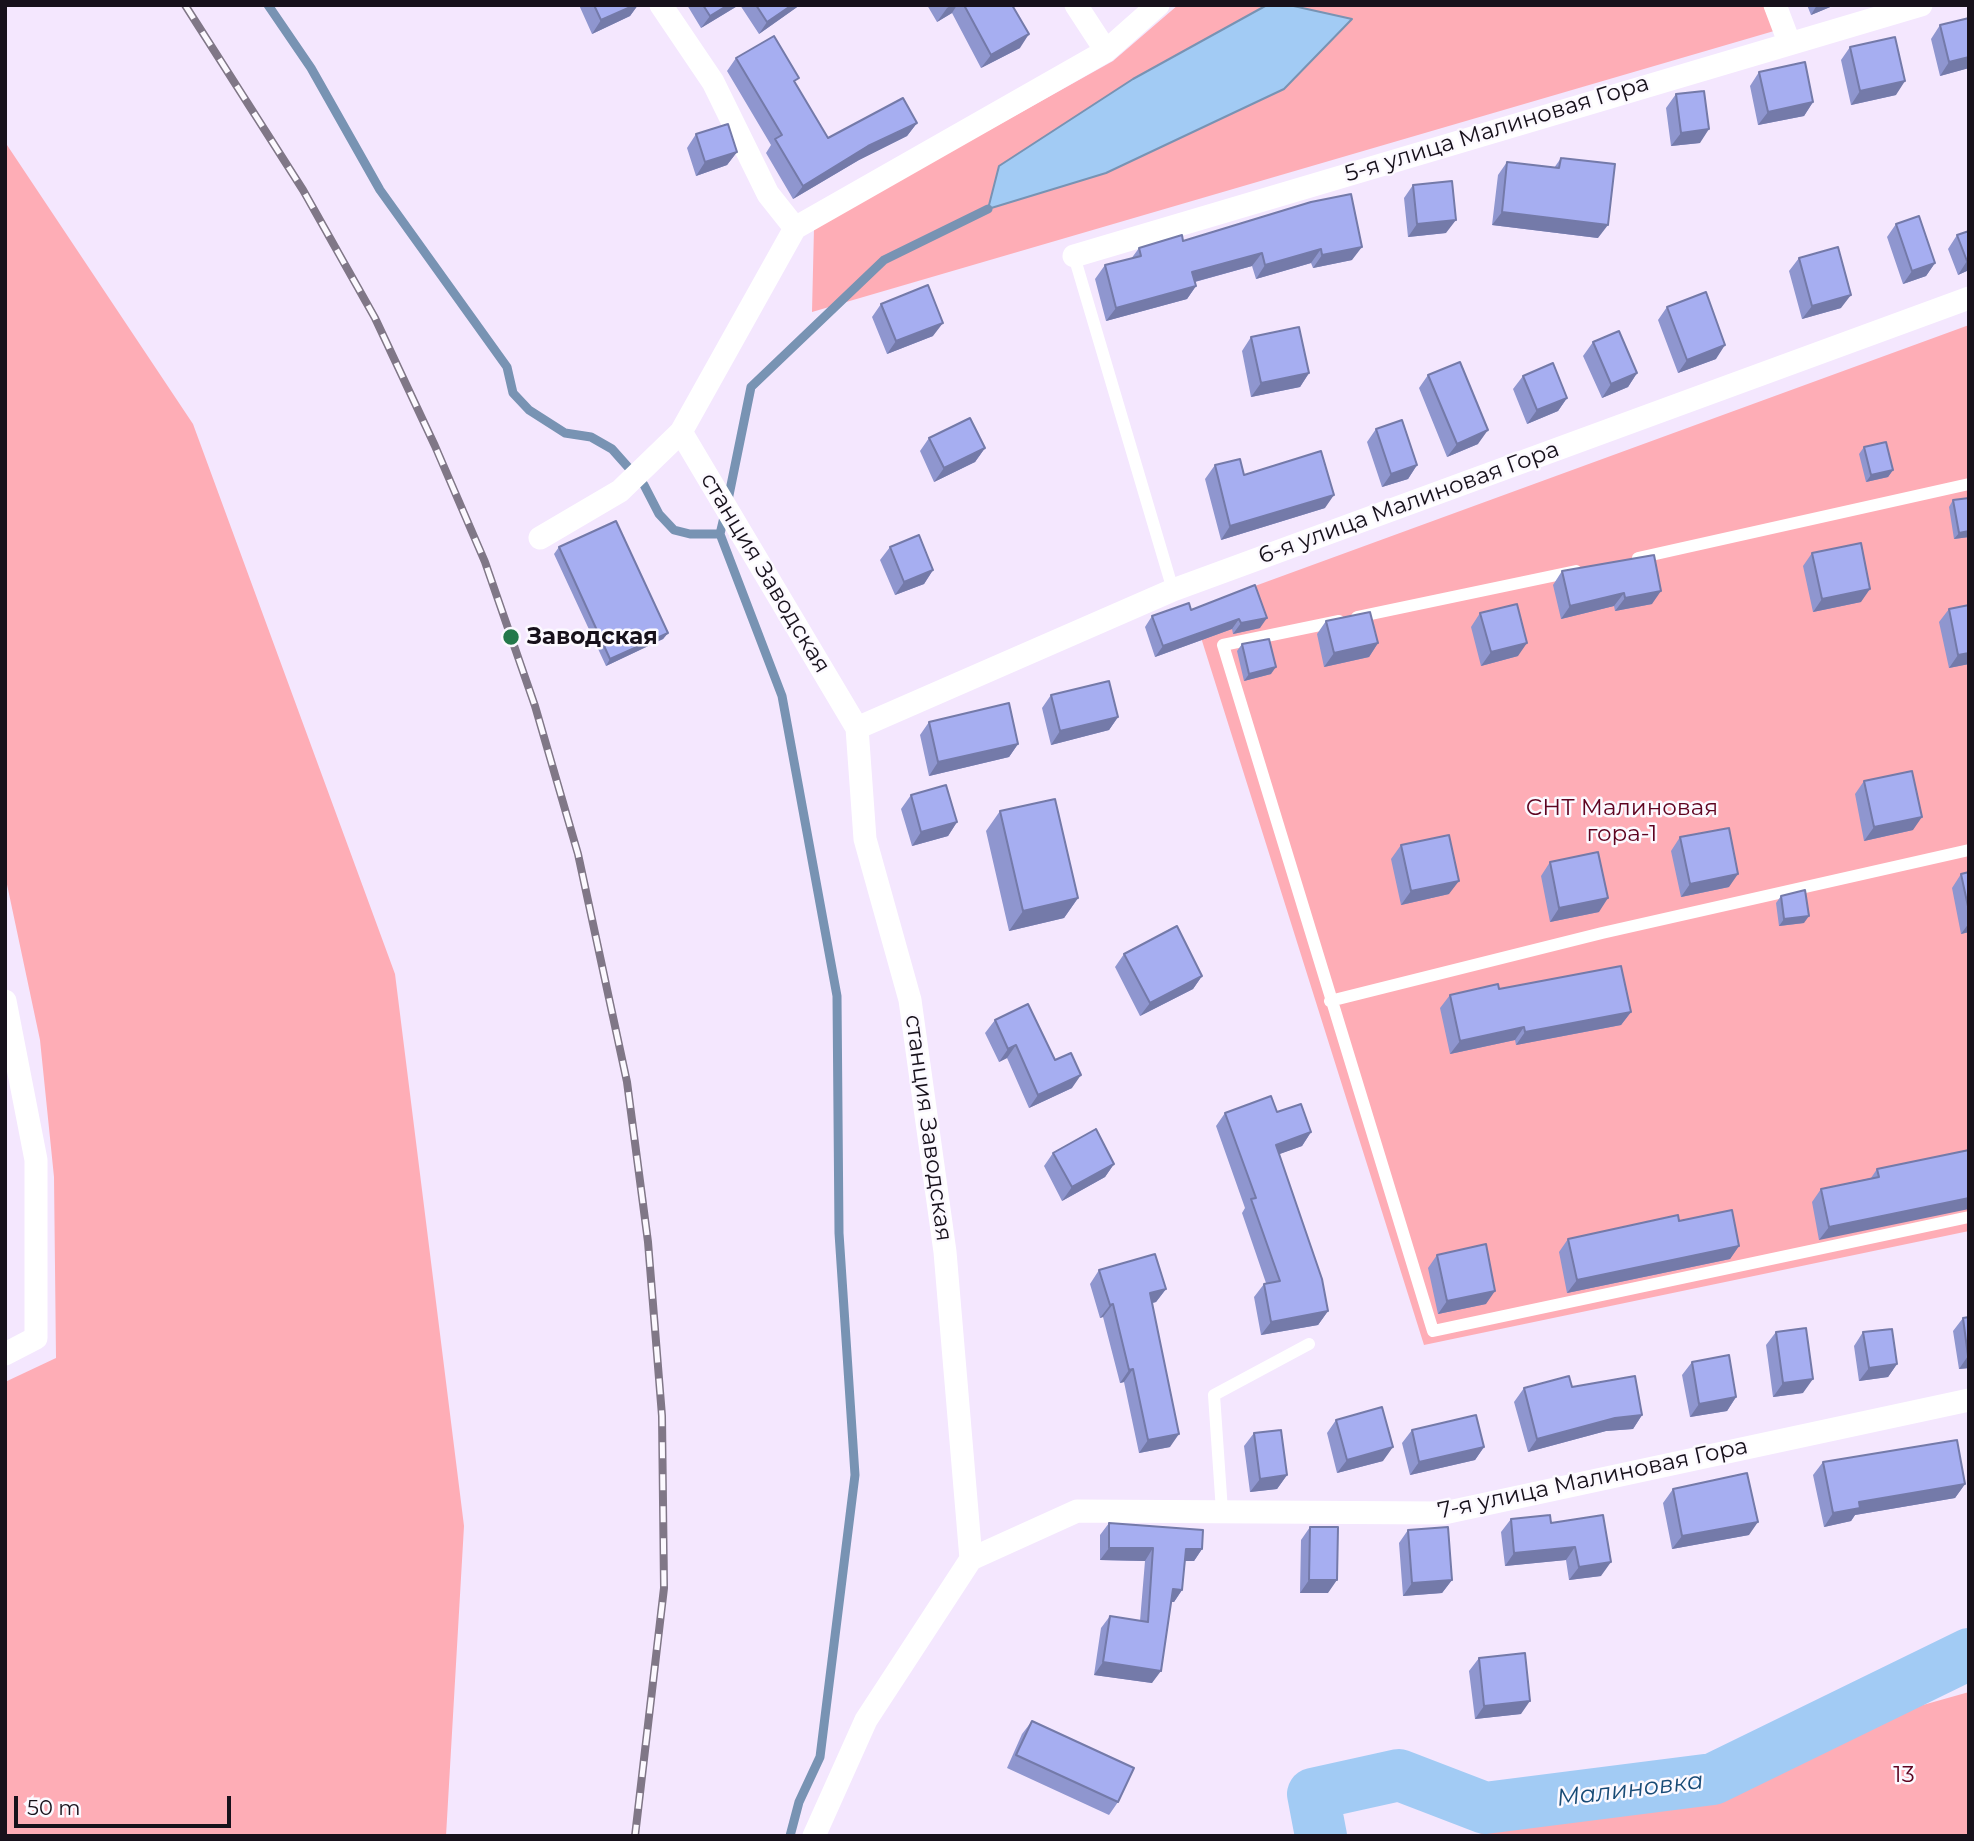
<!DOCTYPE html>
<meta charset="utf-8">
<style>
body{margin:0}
#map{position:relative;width:1974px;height:1841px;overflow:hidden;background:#f4e7fe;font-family:Montserrat,sans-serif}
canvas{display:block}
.frame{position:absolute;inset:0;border:7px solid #17111b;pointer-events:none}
.scale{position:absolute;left:14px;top:1796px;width:217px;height:32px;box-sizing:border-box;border:4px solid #17111b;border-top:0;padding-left:9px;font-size:21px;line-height:24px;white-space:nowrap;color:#17111b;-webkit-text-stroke:5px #fcf9ff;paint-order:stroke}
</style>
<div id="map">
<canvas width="1974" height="1841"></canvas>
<div class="frame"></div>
<div class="scale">50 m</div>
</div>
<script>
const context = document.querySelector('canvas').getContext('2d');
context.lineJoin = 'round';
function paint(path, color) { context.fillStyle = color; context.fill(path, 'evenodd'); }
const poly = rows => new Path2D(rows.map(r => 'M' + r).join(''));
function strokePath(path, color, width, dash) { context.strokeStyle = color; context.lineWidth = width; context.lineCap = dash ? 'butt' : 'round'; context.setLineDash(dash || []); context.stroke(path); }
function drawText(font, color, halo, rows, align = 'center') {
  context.font = font + ' Montserrat,sans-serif'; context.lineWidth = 5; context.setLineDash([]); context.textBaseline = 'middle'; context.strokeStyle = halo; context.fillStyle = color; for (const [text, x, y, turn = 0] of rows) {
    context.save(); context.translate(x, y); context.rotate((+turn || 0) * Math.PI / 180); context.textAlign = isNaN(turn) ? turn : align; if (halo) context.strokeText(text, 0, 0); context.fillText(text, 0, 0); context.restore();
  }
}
paint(poly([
 [1178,5,1763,5,1774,31,812,312,814,228,1113,61],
 [5,142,193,424,395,974,464,1526,446,1836,5,1836,5,1382,56,1358,54,1177,40,1040,5,875],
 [1969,325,1969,1231,1424,1345,1192,609],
 [1969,1692,1969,1836,1475,1836,1501,1824]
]), '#feadb6');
const water = poly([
 [1267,5,1289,5,1352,19,1284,89,1106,173,988,209,999,166,1133,79,1267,5]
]);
paint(water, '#a2cbf4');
strokePath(water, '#7893b3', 2);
strokePath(poly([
 [268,5,311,68,380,190,507,367,513,393,529,410,565,433,591,437,612,449,644,485,659,514,674,530,690,534,720,534],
 [728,500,751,387,884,260,988,209],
 [725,513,720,534,782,696,837,996,839,1233,855,1475,820,1757,799,1802,790,1836]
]), '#7893b3', 9);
strokePath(poly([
 [1321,1836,1313,1794,1399,1775,1485,1808,1713,1779,1969,1654]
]), '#a2cbf4', 52);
strokePath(poly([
 [1074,256,1173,590],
 [1638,558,1969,484],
 [1357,617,1576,571],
 [1339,621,1223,645,1433,1331,1969,1217],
 [1330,1001,1602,933,1969,850],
 [1222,1511,1214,1395,1309,1344]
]), '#fff', 12);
strokePath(poly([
 [661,5,713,82,768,194,795,228],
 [1076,5,1106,51],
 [1775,5,1789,42],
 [1074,256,1921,5],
 [681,432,857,728,865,839,910,1000,945,1252,971,1559,866,1720,814,1836],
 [540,538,620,491,681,432,795,228,1106,51,1158,5],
 [857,728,1173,590,1969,298],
 [5,1001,36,1160,36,1338,5,1354],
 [971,1559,1077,1511,1444,1513,1969,1400]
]), '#fff', 23);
const rail = poly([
 [185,5,303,190,375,318,435,446,485,562,535,706,578,854,627,1082,648,1242,662,1416,664,1588,635,1836]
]);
strokePath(rail, '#807787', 8);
strokePath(rail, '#fcf9ff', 5, [16]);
paint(poly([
 [579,5,638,5,630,16,592,34],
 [687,5,739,5,701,28],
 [740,5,800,5,759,34],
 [927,5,1012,5,1020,48,981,68,952,13,937,22],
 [1807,5,1835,5,1811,15],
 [1940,25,1969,68,1940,76,1931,39],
 [1850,47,1896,95,1851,105,1841,60],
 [736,58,795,83,828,138,917,123,907,136,859,160,793,199,766,153,771,145,727,71],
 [1759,72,1813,102,1804,116,1758,125,1750,86],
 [1676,94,1700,143,1671,146,1666,108],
 [696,134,737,152,727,165,696,176,687,148],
 [1561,158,1598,238,1492,225,1498,175,1507,162,1554,168],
 [1413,185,1446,233,1408,237,1404,198],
 [1311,202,1352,260,1313,268,1311,263,1256,279,1252,266,1195,282,1196,286,1187,299,1106,321,1095,279,1105,265,1131,259,1139,248,1183,241],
 [1896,224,1935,263,1926,276,1903,284,1887,237],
 [1969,231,1969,270,1958,275,1948,249,1957,235],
 [1799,258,1841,308,1802,319,1789,271],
 [881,304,933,336,887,354,872,317],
 [1667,307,1716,359,1678,373,1658,320],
 [1251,337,1309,373,1300,387,1251,397,1242,351],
 [1593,342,1637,373,1628,387,1602,398,1583,356],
 [1428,375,1478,444,1447,457,1419,388],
 [1523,376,1567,398,1558,411,1527,424,1513,389],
 [1376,429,1417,465,1408,479,1382,487,1367,442],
 [929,438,985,448,975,462,934,482,920,451],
 [1864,447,1893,470,1888,477,1866,482,1859,454],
 [1215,465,1244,475,1325,508,1221,540,1205,479],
 [1953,500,1969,537,1954,539,1949,507],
 [559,547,668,633,663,639,606,666,554,554],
 [890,547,933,570,924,584,895,595,880,560],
 [1812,553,1861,602,1813,612,1803,566],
 [1654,555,1652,604,1615,611,1614,606,1561,619,1553,585,1562,571],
 [1255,585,1260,628,1233,634,1232,629,1155,657,1145,627,1152,616,1191,610],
 [1969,605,1969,664,1949,668,1939,622,1949,609],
 [1480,613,1518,656,1481,666,1471,627],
 [1326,621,1378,643,1369,657,1324,667,1317,634],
 [1242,644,1271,674,1244,681,1237,651],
 [1051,695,1118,717,1109,730,1051,745,1042,708],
 [929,722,1018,744,1009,757,929,776,920,735],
 [1864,781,1913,830,1864,841,1855,794],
 [911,795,957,822,948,836,912,846,901,809],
 [1000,811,1078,898,1064,918,1009,931,986,831],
 [1680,837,1729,887,1681,897,1671,851],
 [1401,845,1449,894,1401,905,1391,859],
 [1550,862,1599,912,1550,922,1541,876],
 [1969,872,1969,932,1961,934,1952,888,1961,874],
 [1781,896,1804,923,1779,926,1776,903],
 [1124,954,1202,976,1193,989,1140,1016,1115,967],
 [1499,989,1631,1012,1621,1025,1516,1045,1515,1040,1450,1054,1440,1008,1450,995],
 [995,1020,1055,1060,1072,1088,1029,1108,1007,1058,999,1062,985,1033],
 [1277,1112,1311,1132,1302,1146,1279,1154,1328,1311,1318,1325,1261,1335,1254,1297,1264,1284,1266,1283,1242,1213,1245,1208,1216,1126,1225,1113],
 [1969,1150,1819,1240,1812,1202,1821,1189,1871,1178,1877,1169],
 [1053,1153,1114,1164,1105,1177,1062,1201,1044,1166],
 [1679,1221,1739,1246,1730,1259,1567,1293,1559,1252,1568,1239],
 [1437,1255,1486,1304,1438,1314,1428,1268],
 [1099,1270,1166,1289,1156,1302,1152,1303,1170,1447,1139,1453,1124,1382,1120,1383,1103,1317,1100,1318,1090,1284],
 [1969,1317,1969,1368,1959,1369,1953,1331,1963,1318],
 [1776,1332,1803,1393,1773,1397,1766,1345],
 [1863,1332,1897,1364,1888,1377,1859,1381,1854,1346],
 [1692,1362,1736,1397,1727,1411,1690,1417,1682,1375],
 [1572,1387,1642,1415,1633,1429,1606,1431,1528,1452,1514,1402,1524,1388],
 [1336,1420,1383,1461,1337,1473,1327,1433],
 [1412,1430,1484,1447,1475,1460,1410,1475,1402,1443],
 [1254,1433,1287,1475,1277,1489,1250,1492,1244,1446],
 [1823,1462,1965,1484,1955,1498,1855,1515,1851,1521,1824,1527,1813,1475],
 [1673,1489,1749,1535,1672,1549,1663,1503],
 [1603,1515,1601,1576,1569,1580,1566,1560,1505,1566,1501,1532,1511,1519,1551,1523],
 [1109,1523,1202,1549,1194,1561,1185,1561,1182,1590,1174,1602,1171,1602,1152,1683,1094,1675,1101,1628,1110,1616,1140,1621,1145,1561,1100,1560,1100,1535],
 [1310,1527,1328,1593,1300,1593,1301,1540],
 [1408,1530,1452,1580,1442,1593,1403,1596,1399,1543],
 [1479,1658,1521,1714,1475,1719,1469,1671],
 [1032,1721,1118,1802,1109,1815,1007,1768,1022,1734]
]), '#8f96cf');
paint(poly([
 [635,5,638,5,630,16,592,34,601,20],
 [728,5,739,5,701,28,710,16],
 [792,5,800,5,759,34,767,22],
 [952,5,957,5,952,13,937,22,947,8],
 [1817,5,1835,5,1811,15],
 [1029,34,1020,48,981,68,991,55],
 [1969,57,1969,68,1940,76,1949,62],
 [1905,81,1896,95,1851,105,1860,91],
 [1813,102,1804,116,1758,125,1768,112],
 [917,123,907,136,859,160,793,199,803,186,868,146],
 [1709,129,1700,143,1671,146,1681,133],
 [737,152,727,165,696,176,705,162],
 [1502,212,1608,225,1598,238,1492,225],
 [1456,220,1446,233,1408,237,1417,224],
 [1362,247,1352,260,1313,268,1322,255],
 [1321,249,1311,263,1256,279,1265,265],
 [1262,253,1252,266,1183,285,1192,272],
 [1967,261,1969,261,1969,270,1958,275],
 [1935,263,1926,276,1903,284,1912,271],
 [1196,286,1187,299,1106,321,1116,308],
 [1851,295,1841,308,1802,319,1812,306],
 [943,323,933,336,887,354,896,341],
 [1725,345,1716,359,1678,373,1687,360],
 [1309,373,1300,387,1251,397,1261,383],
 [1637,373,1628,387,1602,398,1611,384],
 [1567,398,1558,411,1527,424,1537,410],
 [1488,430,1478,444,1447,457,1457,444],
 [985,448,975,462,934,482,944,468],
 [1417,465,1408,479,1382,487,1391,474],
 [1893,470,1888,477,1866,482,1871,475],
 [1334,495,1325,508,1221,540,1230,526],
 [1969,531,1969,537,1954,539,1959,533],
 [933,570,924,584,895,595,904,582],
 [1870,589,1861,602,1813,612,1822,599],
 [1661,591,1652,604,1615,611,1625,598],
 [1624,593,1614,606,1561,619,1570,606],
 [1267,618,1260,628,1233,634,1241,623],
 [1239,619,1232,629,1155,657,1163,646],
 [668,633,663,639,606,666,610,659],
 [1378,643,1369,657,1324,667,1334,653],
 [1527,643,1518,656,1481,666,1491,652],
 [1969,653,1969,664,1949,668,1958,655],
 [1276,667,1271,674,1244,681,1249,674],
 [1118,717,1109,730,1051,745,1060,731],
 [1018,744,1009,757,929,776,938,762],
 [1922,817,1913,830,1864,841,1874,827],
 [957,822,948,836,912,846,921,832],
 [1738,874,1729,887,1681,897,1690,884],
 [1459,881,1449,894,1401,905,1411,891],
 [1078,898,1064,918,1009,931,1023,911],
 [1608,898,1599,912,1550,922,1559,908],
 [1809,916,1804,923,1779,926,1784,919],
 [1969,923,1969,932,1961,934],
 [1202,976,1193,989,1140,1016,1150,1003],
 [1631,1012,1621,1025,1516,1045,1525,1032],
 [1524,1027,1515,1040,1450,1054,1460,1041],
 [1016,1045,1007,1058,999,1062,1008,1049],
 [1081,1075,1072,1088,1029,1108,1038,1095],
 [1311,1132,1302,1146,1266,1159,1276,1145],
 [1114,1164,1105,1177,1062,1201,1072,1187],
 [1969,1198,1969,1209,1819,1240,1829,1227],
 [1739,1246,1730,1259,1567,1293,1577,1280],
 [1166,1289,1156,1302,1141,1306,1150,1293],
 [1495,1291,1486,1304,1438,1314,1447,1301],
 [1113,1304,1103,1317,1100,1318,1110,1305],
 [1328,1311,1318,1325,1261,1335,1271,1322],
 [1969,1355,1969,1368,1959,1369,1968,1356],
 [1897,1364,1888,1377,1859,1381,1869,1368],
 [1133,1369,1124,1382,1120,1383,1129,1370],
 [1813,1379,1803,1393,1773,1397,1783,1383],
 [1736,1397,1727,1411,1690,1417,1699,1404],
 [1642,1415,1633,1429,1606,1431,1528,1452,1537,1439,1615,1418],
 [1179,1434,1170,1447,1139,1453,1148,1440],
 [1393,1447,1383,1461,1337,1473,1347,1460],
 [1484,1447,1475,1460,1410,1475,1419,1462],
 [1287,1475,1277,1489,1250,1492,1260,1479],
 [1965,1484,1955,1498,1855,1515,1851,1521,1824,1527,1833,1513,1859,1502],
 [1758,1522,1749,1535,1672,1549,1682,1536],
 [1575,1547,1566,1560,1505,1566,1514,1553],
 [1109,1548,1153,1548,1145,1561,1100,1560],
 [1186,1549,1202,1549,1194,1561,1177,1561],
 [1611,1562,1601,1576,1569,1580,1579,1567],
 [1309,1580,1337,1580,1328,1593,1300,1593],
 [1452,1580,1442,1593,1403,1596,1412,1583],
 [1173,1589,1182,1590,1174,1602,1164,1602],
 [1103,1662,1161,1671,1152,1683,1094,1675],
 [1530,1701,1521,1714,1475,1719,1484,1706]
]), '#747aa9');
const building = poly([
 [594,5,635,5,601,20,594,5],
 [703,5,728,5,710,16,703,5],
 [756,5,792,5,767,22,756,5],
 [964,5,1012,5,1029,34,991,55,964,5],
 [1969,18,1969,57,1949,62,1940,25,1969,18],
 [774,36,799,78,794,81,828,138,903,98,917,123,868,146,803,186,775,139,782,135,736,58,774,36],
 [1895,37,1905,81,1860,91,1850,47,1895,37],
 [1805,62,1813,102,1768,112,1759,72,1805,62],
 [1704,91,1709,129,1681,133,1676,94,1704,91],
 [728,124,737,152,705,162,696,134,728,124],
 [1561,158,1615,164,1608,225,1502,212,1507,162,1559,168,1561,158],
 [1452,181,1456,220,1417,224,1413,185,1452,181],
 [1351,194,1362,247,1322,255,1321,249,1265,265,1262,253,1192,272,1196,286,1116,308,1105,265,1141,256,1139,248,1182,235,1183,241,1311,202,1351,194],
 [1919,216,1935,263,1912,271,1896,224,1919,216],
 [1969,231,1969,261,1967,261,1957,235,1969,231],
 [1838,247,1851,295,1812,306,1799,258,1838,247],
 [928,285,943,323,896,341,881,304,928,285],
 [1706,292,1725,345,1687,360,1667,307,1706,292],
 [1299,327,1309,373,1261,383,1251,337,1299,327],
 [1619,331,1637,373,1611,384,1593,342,1619,331],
 [1460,362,1488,430,1457,444,1428,375,1460,362],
 [1553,363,1567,398,1537,410,1523,376,1553,363],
 [970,418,985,448,944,468,929,438,970,418],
 [1402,420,1417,465,1391,474,1376,429,1402,420],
 [1886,442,1893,470,1871,475,1864,447,1886,442],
 [1321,451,1334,495,1230,526,1215,465,1240,459,1244,475,1321,451],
 [1969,498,1969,531,1959,533,1953,500,1969,498],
 [616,521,668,633,610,659,559,547,616,521],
 [919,535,933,570,904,582,890,547,919,535],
 [1861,543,1870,589,1822,599,1812,553,1861,543],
 [1654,555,1661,591,1625,598,1624,593,1570,606,1562,571,1654,555],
 [1255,585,1267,618,1241,623,1239,619,1163,646,1152,616,1189,603,1191,610,1255,585],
 [1517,604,1527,643,1491,652,1480,613,1517,604],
 [1969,605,1969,653,1958,655,1949,609,1969,605],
 [1370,612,1378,643,1334,653,1326,621,1370,612],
 [1269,639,1276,667,1249,674,1242,644,1269,639],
 [1109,681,1118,717,1060,731,1051,695,1109,681],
 [1009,703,1018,744,938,762,929,722,1009,703],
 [1912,771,1922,817,1874,827,1864,781,1912,771],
 [946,785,957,822,921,832,911,795,946,785],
 [1055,799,1078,898,1023,911,1000,811,1055,799],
 [1729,828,1738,874,1690,884,1680,837,1729,828],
 [1449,835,1459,881,1411,891,1401,845,1449,835],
 [1598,852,1608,898,1559,908,1550,862,1598,852],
 [1969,872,1969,911,1961,874,1969,872],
 [1805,890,1809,916,1784,919,1781,896,1805,890],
 [1177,926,1202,976,1150,1003,1124,954,1177,926],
 [1621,966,1631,1012,1525,1032,1524,1027,1460,1041,1450,995,1498,984,1499,989,1621,966],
 [1028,1004,1055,1060,1071,1053,1081,1075,1038,1095,1016,1045,1008,1049,995,1020,1028,1004],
 [1271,1096,1277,1112,1301,1104,1311,1132,1276,1145,1322,1279,1328,1311,1271,1322,1264,1284,1280,1281,1251,1199,1256,1198,1225,1113,1271,1096],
 [1096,1129,1114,1164,1072,1187,1053,1153,1096,1129],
 [1969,1150,1969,1198,1829,1227,1821,1189,1879,1177,1877,1169,1969,1150],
 [1732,1210,1739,1246,1577,1280,1568,1239,1678,1215,1679,1221,1732,1210],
 [1486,1244,1495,1291,1447,1301,1437,1255,1486,1244],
 [1155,1254,1166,1289,1150,1293,1179,1434,1148,1440,1133,1369,1129,1370,1113,1304,1110,1305,1099,1270,1155,1254],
 [1969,1317,1969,1355,1968,1356,1963,1318,1969,1317],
 [1806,1328,1813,1379,1783,1383,1776,1332,1806,1328],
 [1892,1329,1897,1364,1869,1368,1863,1332,1892,1329],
 [1729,1355,1736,1397,1699,1404,1692,1362,1729,1355],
 [1569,1376,1572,1387,1635,1376,1642,1415,1615,1418,1537,1439,1524,1388,1569,1376],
 [1382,1407,1393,1447,1347,1460,1336,1420,1382,1407],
 [1476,1415,1484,1447,1419,1462,1412,1430,1476,1415],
 [1281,1430,1287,1475,1260,1479,1254,1433,1281,1430],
 [1957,1440,1965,1484,1859,1502,1860,1508,1833,1513,1823,1462,1957,1440],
 [1747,1473,1758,1522,1682,1536,1673,1489,1747,1473],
 [1550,1515,1551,1523,1603,1515,1611,1562,1579,1567,1575,1547,1514,1553,1511,1519,1550,1515],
 [1109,1523,1203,1530,1202,1549,1186,1549,1182,1590,1173,1589,1161,1671,1103,1662,1110,1616,1148,1622,1153,1548,1109,1548,1109,1523],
 [1310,1527,1338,1527,1337,1580,1309,1580,1310,1527],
 [1448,1527,1452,1580,1412,1583,1408,1530,1448,1527],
 [1525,1653,1530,1701,1484,1706,1479,1658,1525,1653],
 [1032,1721,1134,1768,1118,1802,1016,1755,1032,1721]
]);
paint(building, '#a6aef1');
strokePath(building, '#747aa9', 2);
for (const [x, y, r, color] of [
 [511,637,9,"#24784a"]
]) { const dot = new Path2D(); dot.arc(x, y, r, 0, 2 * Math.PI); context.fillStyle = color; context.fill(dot); strokePath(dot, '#fcf9ff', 2.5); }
drawText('23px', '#17111b', '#fcf9ff', [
 ["5-я улица Малиновая Гора",1497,129,-17],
 ["6-я улица Малиновая Гора",1409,503,-20],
 ["станция Заводская",765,573,59],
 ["станция Заводская",928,1128,82],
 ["7-я улица Малиновая Гора",1593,1479,-12]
]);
drawText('bold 23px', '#17111b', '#fcf9ff', [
 ["Заводская",527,637]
], 'left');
drawText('23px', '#5e0420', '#fcf9ff', [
 ["СНТ Малиновая",1622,808],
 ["гора-1",1622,834],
 ["13",1904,1775]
]);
drawText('italic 24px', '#184b76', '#fcf9ff', [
 ["Малиновка",1630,1790,-7]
]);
</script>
